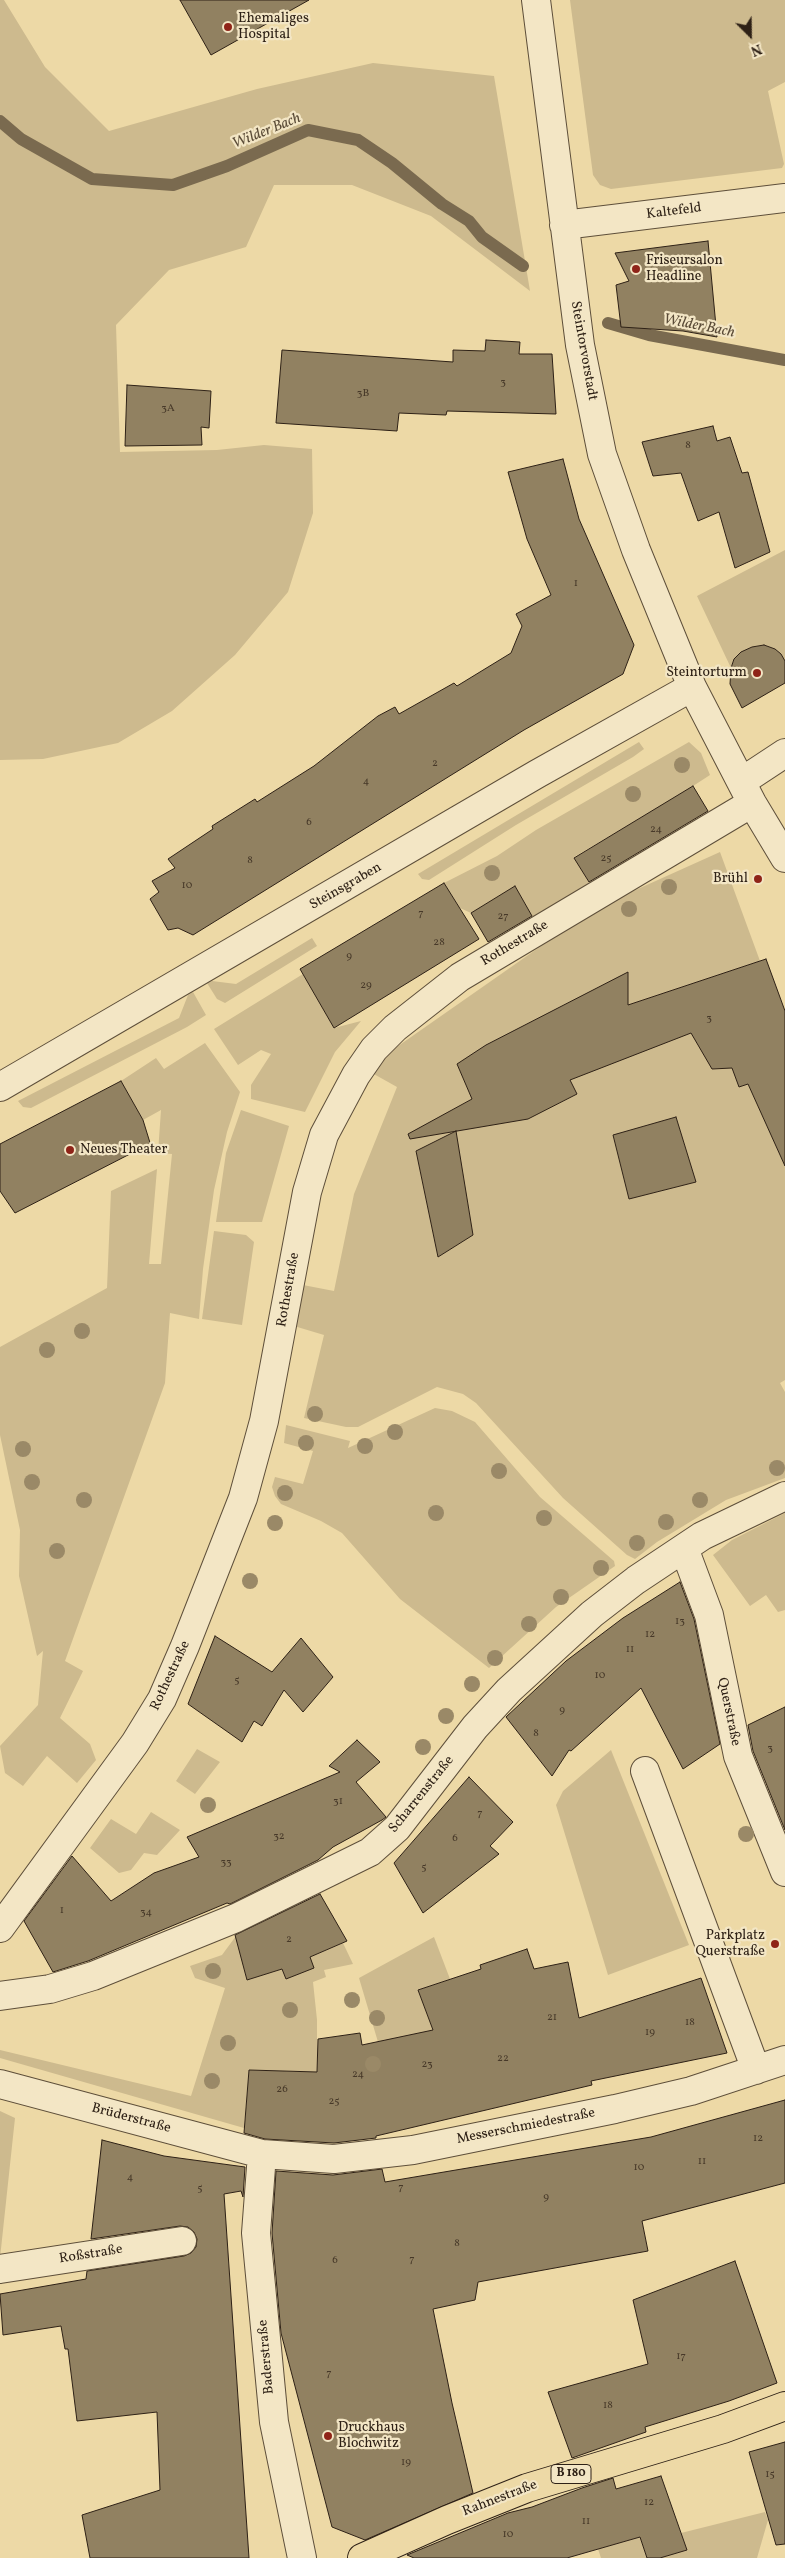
<!DOCTYPE html>
<meta charset="utf-8">
<style>
body{margin:0}
#map{position:relative;width:785px;height:2558px;overflow:hidden;background:#edd9a6;font-family:Vollkorn,serif}
canvas{display:block}
.north{position:absolute;left:725px;top:10px;width:50px;height:50px;-webkit-text-stroke:4px #f3e6c5;paint-order:stroke;rotate:157deg;font-size:14px;font-weight:700;line-height:20px;text-align:center;color:#2e2116}
.north::after{content:'';display:block;margin:auto;width:18px;height:22px;background:#2e2116;clip-path:polygon(50% 0,100% 100%,50% 72%,0 100%)}
</style>
<div id="map">
<canvas width="785" height="2558"></canvas>
<div class="north">N</div>
</div>
<script>
const context = document.querySelector('canvas').getContext('2d');
context.lineJoin = 'round';
function paint(path, color) { context.fillStyle = color; context.fill(path, 'evenodd'); }
const poly = rows => new Path2D(rows.map(r => 'M' + r).join(''));
function strokePath(path, color, width, dash) { context.strokeStyle = color; context.lineWidth = width; context.lineCap = dash ? 'butt' : 'round'; context.setLineDash(dash || []); context.stroke(path); }
function drawText(font, color, halo, rows, align = 'center') {
  context.font = font + ' Vollkorn,serif'; context.lineWidth = 4.5; context.setLineDash([]); context.textBaseline = 'middle'; context.strokeStyle = halo; context.fillStyle = color; for (const [text, x, y, turn = 0] of rows) {
    context.save(); context.translate(x, y); context.rotate((+turn || 0) * Math.PI / 180); context.textAlign = isNaN(turn) ? turn : align; if (halo) context.strokeText(text, 0, 0); context.fillText(text, 0, 0); context.restore();
  }
}
paint(poly([
 [0,0,4,0,45,67,109,131,257,89,373,63,494,76,530,291,431,216,352,185,274,185,246,247,169,270,116,325,120,452,217,450,264,445,312,449,313,513,288,592,235,655,172,711,118,743,43,759,0,760],
 [570,0,785,0,785,82,768,91,784,164,782,168,611,189,600,185,593,175],
 [785,550,785,661,775,649,764,645,752,647,734,659,731,668,697,596],
 [639,742,644,749,633,757,516,825,429,880,422,879,418,874],
 [689,742,701,753,710,775,673,799,574,857,592,888,535,921,515,886,471,913,460,908,444,883,497,856,536,830],
 [720,852,760,961,628,1005,628,973,491,1043,457,1064,472,1099,450,1111,528,1119,577,1094,570,1080,643,1050,711,1026,712,1069,732,1068,748,1084,785,1166,785,1380,780,1383,785,1392,785,1478,726,1500,657,1542,635,1559,627,1555,563,1498,476,1403,463,1394,437,1387,358,1427,346,1427,304,1418,324,1335,294,1326,303,1285,334,1291,354,1194,397,1087,372,1073,391,1051,544,944,629,893],
 [676,1117,696,1182,629,1199,613,1136],
 [455,1131,473,1235,438,1257,416,1151],
 [312,938,317,946,225,1003,217,999,207,983,212,981,236,984],
 [303,974,334,1028,361,1021,335,1052,305,1112,251,1099,251,1085,271,1054,261,1050,238,1065,214,1029],
 [193,992,206,1015,187,1027,31,1108,23,1107,18,1101,179,1018,188,995],
 [205,1043,240,1092,227,1132,214,1190,203,1269,199,1319,170,1313,165,1383,65,1661,83,1671,60,1718,90,1744,96,1760,77,1783,47,1756,23,1786,5,1773,0,1746,38,1705,43,1651,37,1656,19,1576,20,1530,0,1435,0,1347,107,1288,111,1191,157,1169,149,1264,161,1264,172,1154,158,1153,161,1110,143,1120,121,1081,156,1058,164,1069],
 [241,1110,289,1126,262,1222,216,1222,226,1153],
 [214,1231,246,1235,254,1242,242,1325,202,1319],
 [435,1408,452,1411,475,1422,540,1497,614,1561,615,1566,556,1607,489,1668,400,1599,342,1533,321,1521,281,1504,275,1496,272,1487,275,1477,303,1484,313,1451,284,1443,286,1425,350,1441,348,1448],
 [785,1513,785,1610,778,1612,766,1595,750,1606,713,1555,732,1540],
 [197,1749,220,1762,195,1794,176,1781],
 [611,1750,689,1945,608,1975,556,1805,563,1791],
 [151,1812,180,1830,157,1855,144,1853,131,1870,119,1873,90,1848,111,1819,136,1834],
 [236,1936,247,1980,282,1969,286,1979,310,1957,343,1943,353,1964,324,1970,326,1977,313,1982,317,2020,317,2072,249,2070,244,2128,0,2058,0,2050,191,2096,225,1988,195,1978,190,1966,222,1955],
 [434,1937,450,1979,418,1990,433,2030,421,2035,378,2042,359,1978],
 [0,2111,15,2118,0,2258],
 [765,2512,768,2520,757,2558,660,2558,687,2550,681,2533],
 [640,2537,647,2558,601,2558,598,2549]
]), '#cdba8e');
strokePath(poly([
 [0,121,21,139,92,179,173,185,227,166,308,130,358,140,392,163,442,204,469,221,482,237,523,266],
 [608,323,649,335,785,360]
]), '#7a6a4f', 12);
const building = poly([
 [180,0,309,0,211,55,180,0],
 [708,241,717,337,683,331,621,327,616,285,629,281,615,253,708,241],
 [486,340,520,342,519,354,552,354,556,414,447,411,446,415,399,413,397,431,276,423,282,350,453,362,453,350,485,351,486,340],
 [127,385,211,391,209,428,201,427,202,445,125,446,127,385],
 [713,426,717,441,730,437,742,473,748,472,770,552,735,568,719,512,698,521,681,473,653,476,642,442,713,426],
 [563,459,579,519,634,645,623,674,524,730,193,935,178,928,168,930,150,899,159,892,152,881,175,868,168,859,213,829,212,826,255,799,257,802,314,766,378,716,395,707,399,714,454,683,457,686,511,653,522,626,516,614,551,595,527,539,508,472,563,459],
 [764,645,775,649,781,654,785,661,785,683,742,708,730,684,731,668,734,659,741,652,752,647,764,645],
 [693,786,708,811,589,882,574,858,693,786],
 [444,883,479,939,334,1028,300,969,444,883],
 [515,886,532,916,488,942,471,913,515,886],
 [766,959,785,1011,785,1166,748,1084,739,1087,732,1068,712,1069,691,1033,570,1080,577,1094,528,1119,410,1139,408,1134,472,1099,457,1064,486,1045,628,972,628,1005,766,959],
 [121,1081,143,1120,151,1146,128,1155,15,1213,0,1191,0,1144,121,1081],
 [676,1117,696,1182,629,1199,613,1135,676,1117],
 [456,1131,473,1235,438,1257,416,1151,456,1131],
 [680,1582,694,1619,720,1744,683,1769,641,1688,571,1751,569,1750,552,1776,506,1717,566,1661,623,1618,680,1582],
 [215,1636,272,1672,301,1638,333,1677,303,1712,284,1690,262,1726,254,1721,242,1742,188,1704,215,1636],
 [785,1707,785,1830,753,1751,748,1725,785,1707],
 [357,1740,380,1762,356,1782,386,1817,382,1820,333,1847,318,1860,230,1904,227,1903,88,1961,53,1972,24,1921,72,1856,111,1901,154,1873,199,1857,187,1837,340,1772,329,1766,357,1740],
 [469,1777,513,1822,490,1846,499,1854,423,1913,394,1863,469,1777],
 [320,1894,347,1941,310,1957,314,1968,286,1979,282,1969,247,1980,235,1935,320,1894],
 [527,1949,534,1969,568,1962,579,2018,701,1978,727,2053,591,2081,592,2085,376,2136,376,2138,334,2143,265,2139,244,2133,249,2070,317,2072,318,2039,360,2033,362,2045,433,2030,418,1990,481,1969,480,1965,527,1949],
 [785,2100,785,2183,642,2221,648,2251,478,2282,475,2300,433,2309,452,2403,473,2493,365,2540,332,2527,281,2333,272,2233,276,2171,333,2175,382,2169,385,2182,651,2137,785,2100],
 [102,2140,164,2156,245,2167,243,2197,241,2191,224,2194,249,2558,90,2558,82,2515,160,2490,157,2412,77,2421,68,2349,65,2349,61,2326,3,2335,0,2294,86,2279,87,2271,184,2256,191,2253,196,2247,197,2239,194,2232,188,2227,180,2226,91,2239,102,2140],
 [735,2261,777,2383,729,2401,645,2427,646,2432,572,2458,548,2392,648,2364,633,2300,735,2261],
 [785,2442,785,2544,776,2545,749,2452,785,2442],
 [661,2476,687,2550,660,2558,647,2558,640,2537,567,2558,414,2558,407,2555,508,2513,532,2507,582,2488,613,2478,616,2489,661,2476]
]);
paint(building, '#918161');
strokePath(building, '#2e2116', 1);
const minor = poly([
 [536,0,580,345,602,454,636,550,692,687,752,803,785,858],
 [564,225,785,198],
 [741,782,785,753],
 [0,1087,537,774,692,687],
 [684,1548,709,1615,738,1756,785,1872],
 [645,1771,756,2070],
 [0,1928,135,1743,162,1699,185,1646,243,1498,264,1421,307,1192,324,1135,356,1075,374,1049,395,1028,460,977,752,803],
 [0,1996,50,1989,93,1976,236,1918,370,1852,397,1828,475,1727,509,1690,592,1614,636,1580,702,1536,785,1496],
 [0,2084,262,2154,334,2159,413,2150,615,2109,691,2091,785,2060],
 [262,2154,256,2233,274,2422,302,2558],
 [0,2269,182,2241]
]);
const major = poly([
 [362,2558,447,2520,527,2488,723,2429,785,2406]
]);
strokePath(minor, '#5e4f3a', 30);
strokePath(major, '#2e2116', 30);
strokePath(minor, '#f3e6c5', 28);
strokePath(major, '#edd9a6', 28);
context.fillStyle = '#9a8967';
for (const [x, y] of [
 [682,765],
 [633,794],
 [492,873],
 [669,887],
 [629,909],
 [82,1331],
 [47,1350],
 [315,1414],
 [395,1432],
 [306,1443],
 [365,1446],
 [23,1449],
 [777,1468],
 [499,1471],
 [32,1482],
 [285,1493],
 [84,1500],
 [700,1500],
 [436,1513],
 [544,1518],
 [666,1522],
 [275,1523],
 [637,1543],
 [57,1551],
 [601,1568],
 [250,1581],
 [561,1597],
 [529,1624],
 [495,1658],
 [472,1684],
 [446,1716],
 [423,1747],
 [208,1805],
 [746,1834],
 [213,1971],
 [352,2000],
 [290,2010],
 [377,2018],
 [228,2043],
 [373,2064],
 [212,2081]
]) { context.beginPath(); context.arc(x, y, 8, 0, 2 * Math.PI); context.fill(); }
for (const [x, y, r, color] of [
 [228,27,5,"#8f2418"],
 [636,269,5,"#8f2418"],
 [757,673,5,"#8f2418"],
 [758,879,5,"#8f2418"],
 [70,1150,5,"#8f2418"],
 [775,1944,5,"#8f2418"],
 [328,2436,5,"#8f2418"]
]) { const dot = new Path2D(); dot.arc(x, y, r, 0, 2 * Math.PI); context.fillStyle = color; context.fill(dot); strokePath(dot, '#f3e6c5', 2); }
drawText('11px', '#473929', null, [
 ["3",503,383],
 ["3B",363,394],
 ["3A",168,409],
 ["8",688,446],
 ["1",576,584],
 ["2",435,764],
 ["4",366,782],
 ["6",309,823],
 ["24",656,830],
 ["25",606,859],
 ["8",250,861],
 ["10",187,886],
 ["7",421,914],
 ["27",503,917],
 ["28",439,943],
 ["9",349,957],
 ["29",366,986],
 ["3",709,1019],
 ["13",680,1622],
 ["12",650,1635],
 ["11",630,1650],
 ["10",600,1676],
 ["5",237,1681],
 ["9",562,1711],
 ["8",536,1734],
 ["3",770,1749],
 ["31",338,1802],
 ["7",480,1814],
 ["32",279,1837],
 ["6",455,1839],
 ["33",226,1863],
 ["5",424,1868],
 ["1",62,1911],
 ["34",146,1913],
 ["2",289,1940],
 ["21",552,2018],
 ["18",690,2023],
 ["19",650,2033],
 ["22",503,2059],
 ["23",427,2065],
 ["24",358,2075],
 ["26",282,2090],
 ["25",334,2102],
 ["12",758,2139],
 ["11",702,2162],
 ["10",639,2168],
 ["4",130,2178],
 ["7",401,2188],
 ["5",200,2189],
 ["9",546,2198],
 ["8",457,2244],
 ["7",412,2260],
 ["6",335,2261],
 ["17",681,2357],
 ["7",329,2374],
 ["18",608,2406],
 ["19",406,2463],
 ["15",770,2475],
 ["12",649,2503],
 ["11",586,2522],
 ["10",508,2535]
]);
for (const [x, y, w] of [
 [571,2474,40]
]) { const box = new Path2D(); box.roundRect(x - w / 2, y - 9.5, w, 19, 4); context.fillStyle = '#f3e6c5'; context.fill(box); strokePath(box, '#2e2116', 1); }
drawText('bold 12px', '#2e2116', null, [
 ["B 180",571,2474]
]);
drawText('14px', '#2e2116', '#f3e6c5', [
 ["Ehemaliges",238,19],
 ["Hospital",238,35],
 ["Friseursalon",646,261],
 ["Headline",646,277],
 ["Steintorturm",747,673,"right"],
 ["Brühl",748,879,"right"],
 ["Neues Theater",80,1150],
 ["Parkplatz",765,1936,"right"],
 ["Querstraße",765,1952,"right"],
 ["Druckhaus",338,2428],
 ["Blochwitz",338,2444]
], 'left');
drawText('14px', '#2e2116', '#f3e6c5', [
 ["Kaltefeld",674,212,-7],
 ["Steintorvorstadt",583,351,80],
 ["Steinsgraben",346,887,-30],
 ["Rothestraße",515,944,-31],
 ["Rothestraße",289,1290,-80],
 ["Rothestraße",171,1676,-65],
 ["Querstraße",728,1712,78],
 ["Scharrenstraße",422,1795,-51],
 ["Brüderstraße",131,2119,15],
 ["Messerschmiedestraße",526,2127,-11],
 ["Roßstraße",91,2255,-9],
 ["Baderstraße",267,2357,-95],
 ["Rahnestraße",500,2499,-21]
]);
drawText('italic 15px', '#5a4b37', '#f3e6c5', [
 ["Wilder Bach",267,132,-22],
 ["Wilder Bach",699,327,11]
]);
</script>
